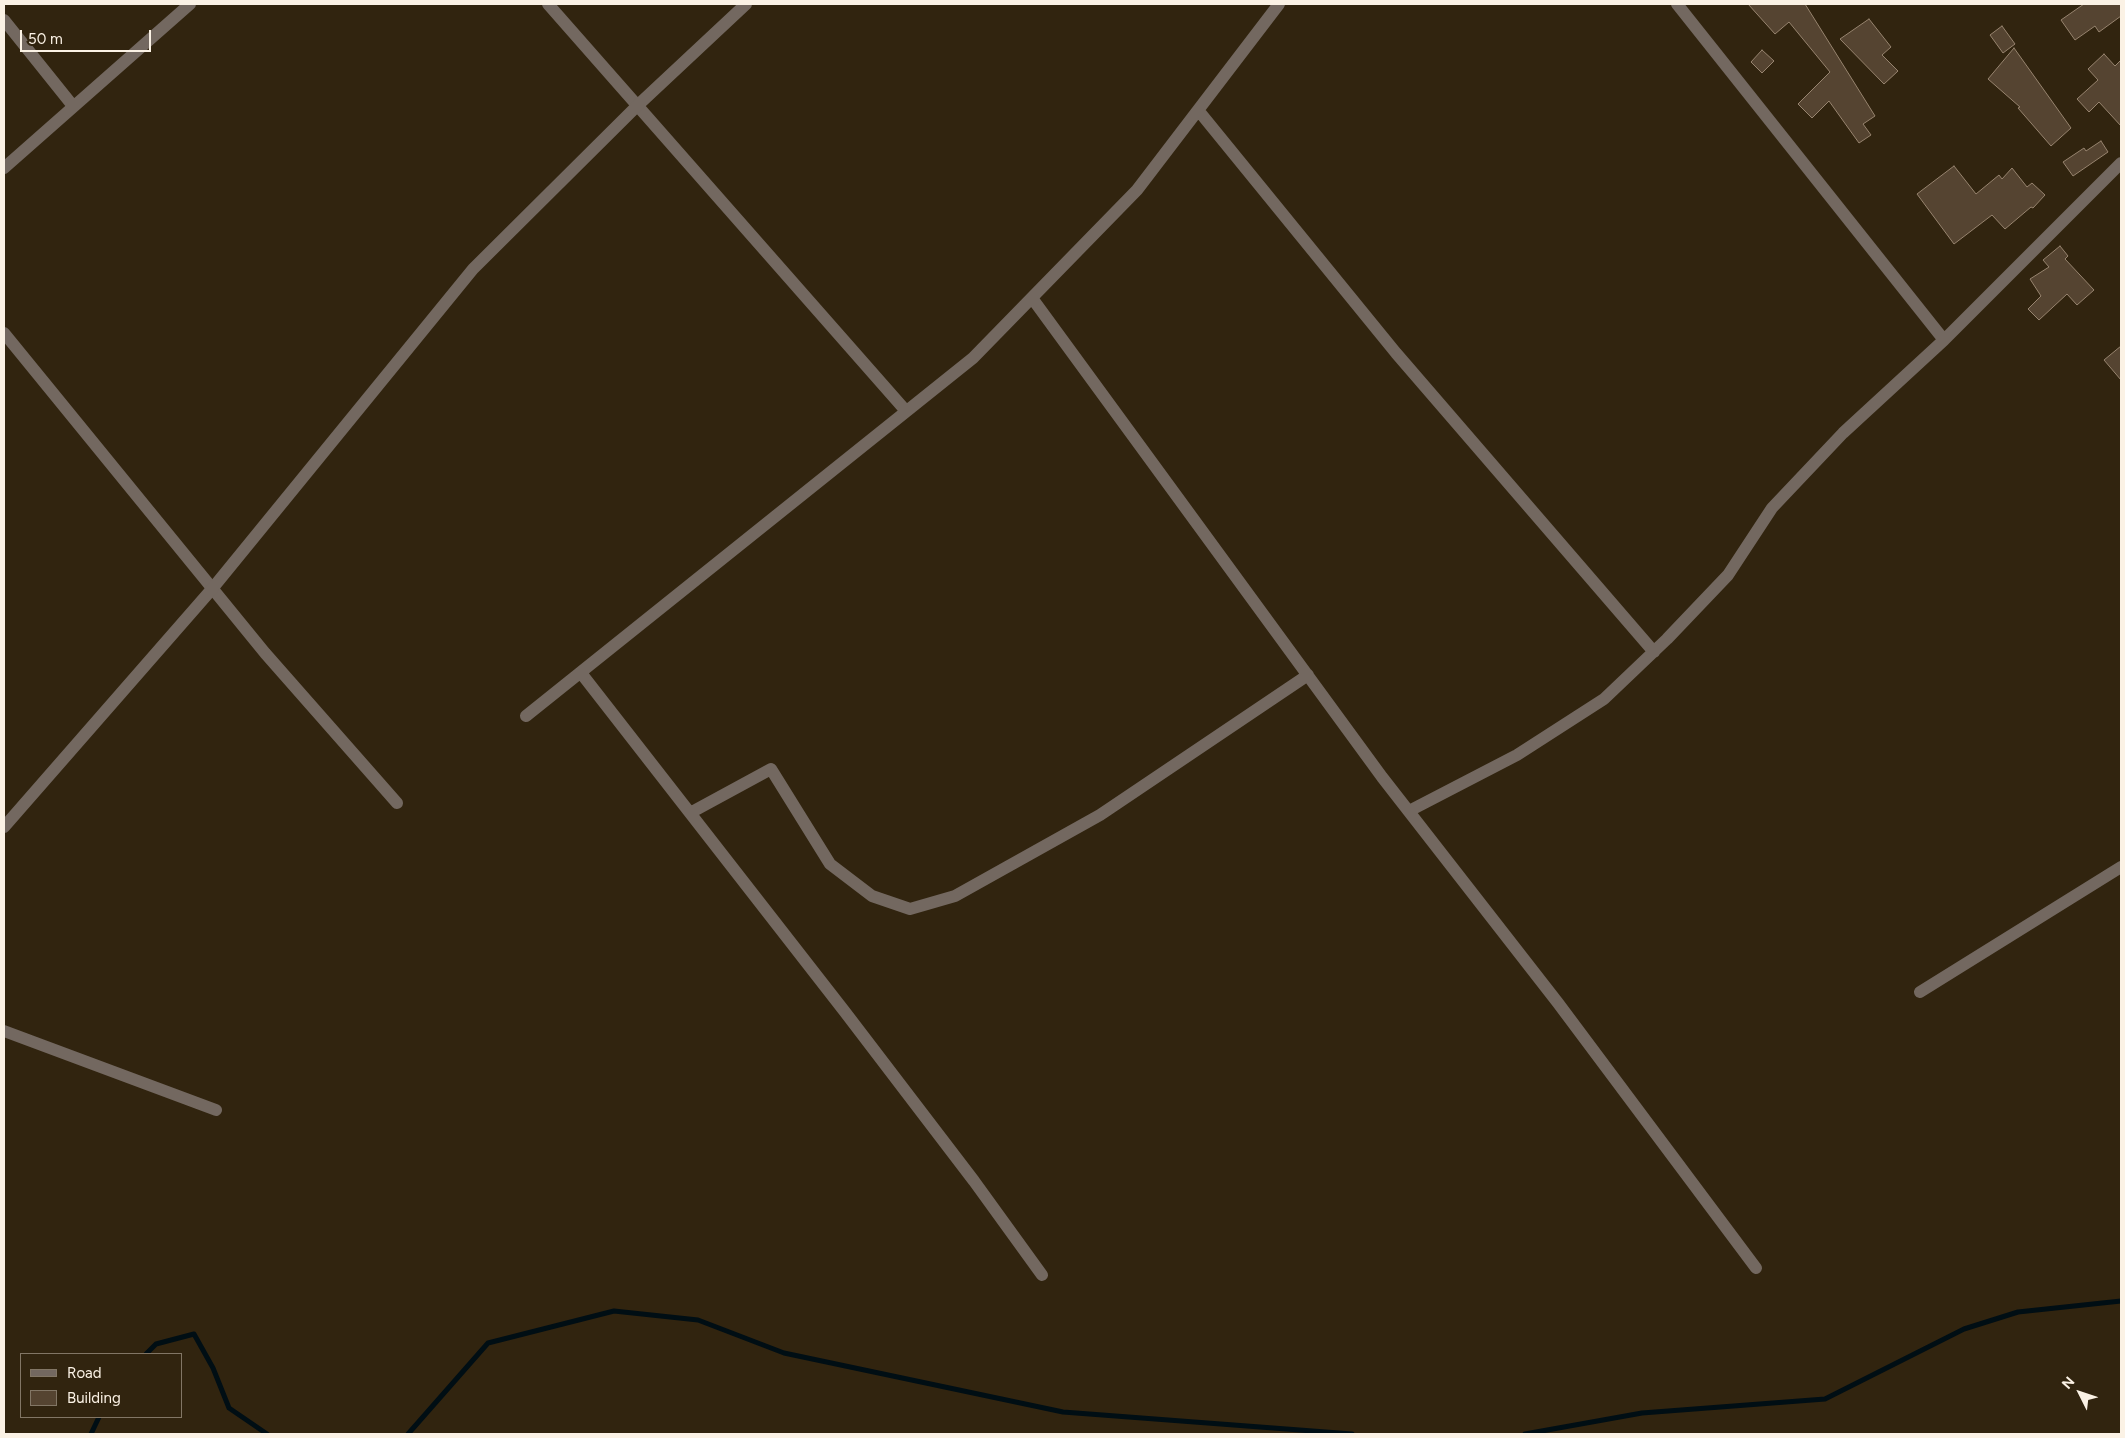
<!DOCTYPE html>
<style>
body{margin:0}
#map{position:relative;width:2125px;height:1438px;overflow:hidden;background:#31240f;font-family:Figtree,sans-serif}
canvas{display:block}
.frame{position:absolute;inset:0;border:5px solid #fbf2e5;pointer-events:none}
.legend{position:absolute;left:20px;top:1353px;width:162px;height:65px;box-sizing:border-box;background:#31240f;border:1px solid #827665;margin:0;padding:6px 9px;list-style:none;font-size:15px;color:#fbf2e5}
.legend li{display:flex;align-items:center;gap:10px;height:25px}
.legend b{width:25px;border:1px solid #827665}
.north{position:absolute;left:2055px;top:1368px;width:50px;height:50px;-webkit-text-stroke:4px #31240f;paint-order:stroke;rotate:311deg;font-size:14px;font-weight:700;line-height:20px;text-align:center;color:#fbf2e5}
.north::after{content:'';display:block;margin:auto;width:18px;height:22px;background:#fbf2e5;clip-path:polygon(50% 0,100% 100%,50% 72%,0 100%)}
.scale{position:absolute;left:20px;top:30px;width:131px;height:22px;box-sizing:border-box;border:2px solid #fbf2e5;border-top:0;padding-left:6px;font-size:15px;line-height:18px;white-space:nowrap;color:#fbf2e5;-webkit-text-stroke:4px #31240f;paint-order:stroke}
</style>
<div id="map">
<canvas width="2125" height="1438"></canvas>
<div class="frame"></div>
<ul class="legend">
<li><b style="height:6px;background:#736860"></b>Road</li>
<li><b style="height:14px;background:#554431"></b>Building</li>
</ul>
<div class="north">N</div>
<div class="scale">50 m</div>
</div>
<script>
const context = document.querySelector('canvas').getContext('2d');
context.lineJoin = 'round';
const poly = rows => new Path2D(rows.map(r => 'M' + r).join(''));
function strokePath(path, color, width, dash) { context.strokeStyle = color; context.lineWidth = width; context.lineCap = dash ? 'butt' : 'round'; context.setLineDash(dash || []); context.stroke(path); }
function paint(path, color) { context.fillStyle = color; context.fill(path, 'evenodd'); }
strokePath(poly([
 [146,1354,156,1344,194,1334,213,1368,229,1408,267,1434],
 [91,1434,99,1417],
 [408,1434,488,1343,614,1311,698,1320,784,1353,1063,1412,1352,1434],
 [1525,1434,1642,1413,1825,1399,1964,1329,2018,1312,2121,1301]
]), '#000e14', 5);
const building = poly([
 [1748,4,1805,4,1875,116,1863,124,1871,135,1859,143,1829,101,1812,118,1798,104,1830,72,1789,22,1775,34,1748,4],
 [2084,4,2121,4,2121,16,2099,32,2095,26,2075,40,2061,20,2084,4],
 [1869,19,1891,47,1882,55,1898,71,1884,84,1840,39,1869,19],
 [2002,26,2015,44,2003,53,1990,35,2002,26],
 [2014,48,2071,128,2051,146,2018,108,2020,107,1988,79,2014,48],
 [1762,50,1774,61,1762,73,1751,62,1762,50],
 [2104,54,2115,66,2121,60,2121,126,2099,102,2089,112,2077,99,2098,80,2088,69,2104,54],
 [2101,141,2108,152,2073,176,2063,162,2084,148,2086,151,2101,141],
 [1954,166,1976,194,1999,175,2002,179,2012,168,2027,187,2032,183,2045,195,2033,208,2031,207,2005,229,1992,215,1954,244,1917,194,1954,166],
 [2060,246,2068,256,2065,259,2094,290,2077,305,2067,294,2039,320,2028,309,2041,296,2030,279,2049,267,2043,260,2060,246],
 [2121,346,2121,380,2104,360,2121,346]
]);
paint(building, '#554431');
strokePath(building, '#97846f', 1);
strokePath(poly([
 [548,4,906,411],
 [1677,4,1944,340],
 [4,20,73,106],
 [1198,110,1396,353,1654,652],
 [4,168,190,4],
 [1032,298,1382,777,1558,1003,1756,1268],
 [4,333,265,653,397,803],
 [581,673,845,1012,974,1181,1042,1275],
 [526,716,973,358,1137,190,1279,4],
 [1409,811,1517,755,1604,699,1667,639,1728,575,1772,508,1843,433,1944,340,2121,163],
 [690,813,771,769,830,864,872,896,910,909,955,896,1100,815,1308,675],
 [1920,992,2121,867],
 [4,1031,216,1110]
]), '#736860', 12);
strokePath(poly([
 [4,827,212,589,473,269,637,106,746,4]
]), '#736860', 12);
</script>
